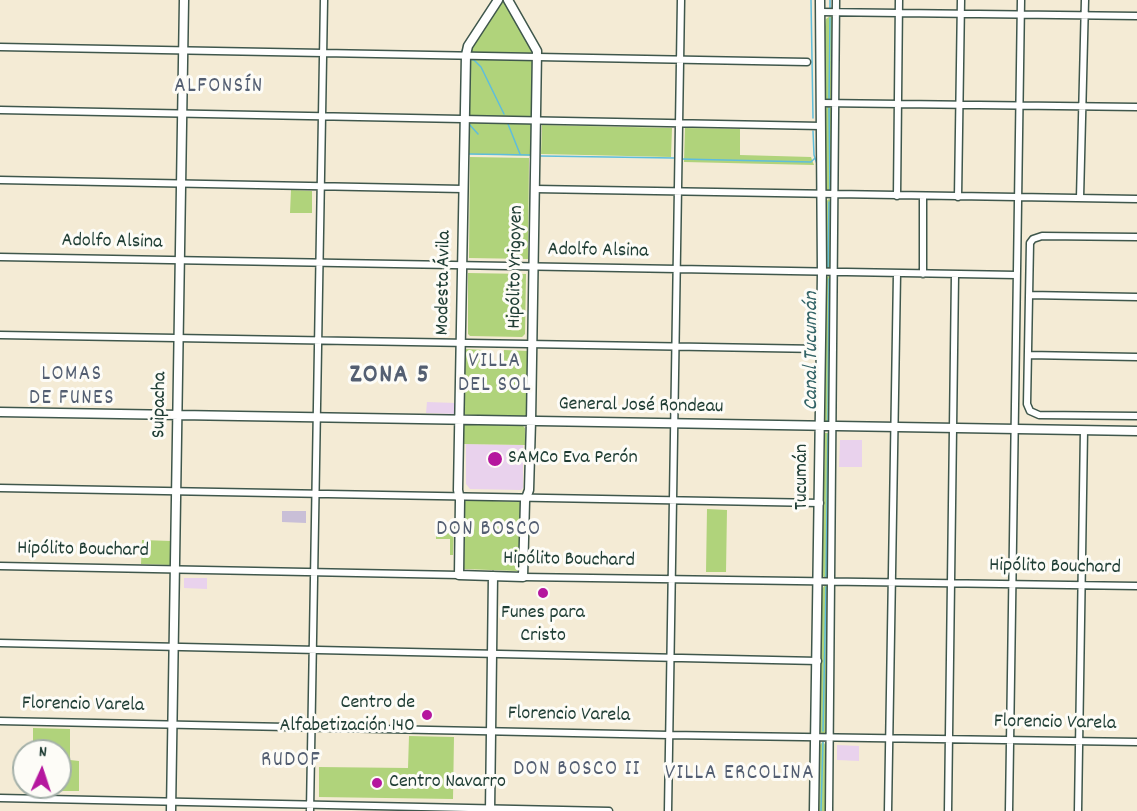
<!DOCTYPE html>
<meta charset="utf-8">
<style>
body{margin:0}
#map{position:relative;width:1137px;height:811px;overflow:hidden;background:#f4ebd5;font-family:Dekko,sans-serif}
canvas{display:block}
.north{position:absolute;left:12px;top:739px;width:60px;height:60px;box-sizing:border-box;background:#fdfcf7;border:2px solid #a4b0a9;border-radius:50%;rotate:3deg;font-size:16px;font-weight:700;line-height:24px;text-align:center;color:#1f3d34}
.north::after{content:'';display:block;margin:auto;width:21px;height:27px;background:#b5179e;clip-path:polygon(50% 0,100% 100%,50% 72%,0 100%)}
</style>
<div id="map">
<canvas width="1137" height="811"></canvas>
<div class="north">N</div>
</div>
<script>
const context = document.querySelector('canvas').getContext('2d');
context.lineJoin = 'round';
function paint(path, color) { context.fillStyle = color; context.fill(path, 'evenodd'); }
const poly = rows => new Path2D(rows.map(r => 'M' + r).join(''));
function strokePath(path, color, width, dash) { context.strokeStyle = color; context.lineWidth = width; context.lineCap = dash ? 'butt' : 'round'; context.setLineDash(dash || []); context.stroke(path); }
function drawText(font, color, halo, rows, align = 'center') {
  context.font = font + ' Dekko,sans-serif'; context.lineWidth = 6; context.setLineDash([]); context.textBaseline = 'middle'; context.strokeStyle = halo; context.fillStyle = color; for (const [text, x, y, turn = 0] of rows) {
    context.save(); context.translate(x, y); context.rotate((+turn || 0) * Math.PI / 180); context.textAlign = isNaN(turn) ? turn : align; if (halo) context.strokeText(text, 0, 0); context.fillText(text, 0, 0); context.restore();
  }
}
paint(poly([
 [427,402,456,403,455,414,426,413],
 [840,440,862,440,862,467,839,467],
 [466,444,523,445,523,488,521,490,470,489,466,484],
 [184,578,207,578,207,589,184,588],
 [837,745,859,746,859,761,837,760]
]), '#e9d2ed');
paint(poly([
 [282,511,306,511,306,523,282,522]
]), '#c9bfd7');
paint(poly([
 [500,0,505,0,534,51,533,54,470,54,468,50],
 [830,16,833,18,833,100,828,102,823,96,823,41,826,19],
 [466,55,537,56,536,156,464,154],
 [827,106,833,109,832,192,826,192,824,114],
 [542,125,672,128,671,157,541,154],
 [685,128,740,129,740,155,811,157,814,165,684,162],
 [470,157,529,158,528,259,469,258],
 [291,190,312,191,312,213,290,213],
 [829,199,832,202,831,270,826,269,825,202],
 [468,273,526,274,525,334,522,337,470,336,468,334],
 [829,276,831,277,831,423,823,422,823,413,825,363,825,278],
 [465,349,484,350,484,368,503,368,504,350,528,351,527,418,463,416],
 [464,424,523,426,525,428,525,445,463,444],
 [825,433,830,433,829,577,825,579,822,574],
 [465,500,520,502,519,570,517,571,464,569],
 [707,509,727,510,726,572,706,572],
 [436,525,454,525,453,555,450,555,450,539,436,539],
 [142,540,171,541,170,565,141,564],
 [825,585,828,586,827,732,824,735,820,732,820,727,822,589],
 [33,728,70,729,70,760,79,761,79,791,51,791,51,787,60,787,60,751,33,751],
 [409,736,454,737,453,799,319,797,319,767,408,768],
 [823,741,827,748,826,811,819,811,820,745]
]), '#b0d37b');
strokePath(poly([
 [811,0,813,118],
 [830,9,830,0],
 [462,51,465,44],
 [469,59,474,60,481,67,504,114],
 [829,99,830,18],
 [829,108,830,191],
 [469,124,478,134],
 [508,124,520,154],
 [813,131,814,155,817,164,817,187],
 [469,154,531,155],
 [541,156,674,158],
 [681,159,811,162,815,158],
 [828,267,829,202],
 [828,422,829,279],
 [826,577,828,434],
 [823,731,826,587],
 [821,811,823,742]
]), '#5ebddc', 1.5);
const street = poly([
 [820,12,1137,16],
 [0,47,807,62],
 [821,103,1137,107],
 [0,110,821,126],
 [0,180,463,189],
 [535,189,1137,199],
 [897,196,899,0],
 [958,197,961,0],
 [1080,198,1085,0],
 [1137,237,1042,236,1033,239,1030,243,1027,404,1030,411,1039,415,1137,416],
 [0,257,1016,275],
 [923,274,923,196],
 [1029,295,1137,297],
 [0,335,821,349],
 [1028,355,1137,357],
 [0,488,820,503],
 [0,566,459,575],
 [523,577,1137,586],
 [0,643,818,661],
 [0,721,669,735,1137,742],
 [0,798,609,811],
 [310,811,324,0],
 [668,811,681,0],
 [829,811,836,0],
 [888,811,897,274],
 [948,811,955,275],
 [1009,811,1021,0],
 [1078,811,1084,430]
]);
const secondary = poly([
 [498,0,468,46,466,55,458,490,460,500,459,575,523,577,525,501,529,490,531,421,537,51,508,0],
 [0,412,1137,431],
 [171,811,184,0],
 [490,811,493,576],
 [814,811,822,273,820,0]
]);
strokePath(street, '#3f574c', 9);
strokePath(secondary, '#3f574c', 11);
strokePath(street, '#fff', 6);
strokePath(secondary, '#fff', 8);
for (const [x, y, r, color] of [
 [495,459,8,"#b5179e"],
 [543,593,6,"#b5179e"],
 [427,715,6,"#b5179e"],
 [377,783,6,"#b5179e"]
]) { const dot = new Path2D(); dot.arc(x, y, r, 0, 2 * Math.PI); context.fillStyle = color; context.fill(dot); strokePath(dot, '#fdfcf7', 2); }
drawText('20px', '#1f3d34', '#fdfcf7', [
 ["Adolfo Alsina",112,243,1],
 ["Adolfo Alsina",598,252,1],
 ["Hipólito Yrigoyen",517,267,-89],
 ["Modesta Ávila",445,283,-89],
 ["Suipacha",161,405,-89],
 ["General José Rondeau",641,407,1],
 ["Tucumán",803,477,-90],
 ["Hipólito Bouchard",83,551,1],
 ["Hipólito Bouchard",569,561,1],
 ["Hipólito Bouchard",1055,568,1],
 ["Florencio Varela",83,706,1],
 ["Florencio Varela",569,716,1],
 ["Florencio Varela",1055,724,1]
]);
drawText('20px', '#1f3d34', '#fdfcf7', [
 ["SAMCo Eva Perón",508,459],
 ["Funes para",543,614,"center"],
 ["Cristo",543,637,"center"],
 ["Centro de",415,704,"right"],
 ["Alfabetización 140",415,727,"right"],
 ["Centro Navarro",389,783]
], 'left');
context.letterSpacing = '1.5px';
drawText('21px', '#545f72', '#fdfcf7', [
 ["ALFONSÍN",219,88],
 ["VILLA",495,363],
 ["DEL SOL",495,387],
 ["LOMAS",72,376],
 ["DE FUNES",72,400],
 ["DON BOSCO",489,531],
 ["RUDOF",291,762],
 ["DON BOSCO II",577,771],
 ["VILLA ERCOLINA",740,775]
]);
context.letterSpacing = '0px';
drawText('italic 21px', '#326366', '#fdfcf7', [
 ["Canal Tucumán",813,351,-90]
]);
context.letterSpacing = '1.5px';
drawText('bold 26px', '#545f72', '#fdfcf7', [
 ["ZONA 5",390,377]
]);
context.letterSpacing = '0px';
</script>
